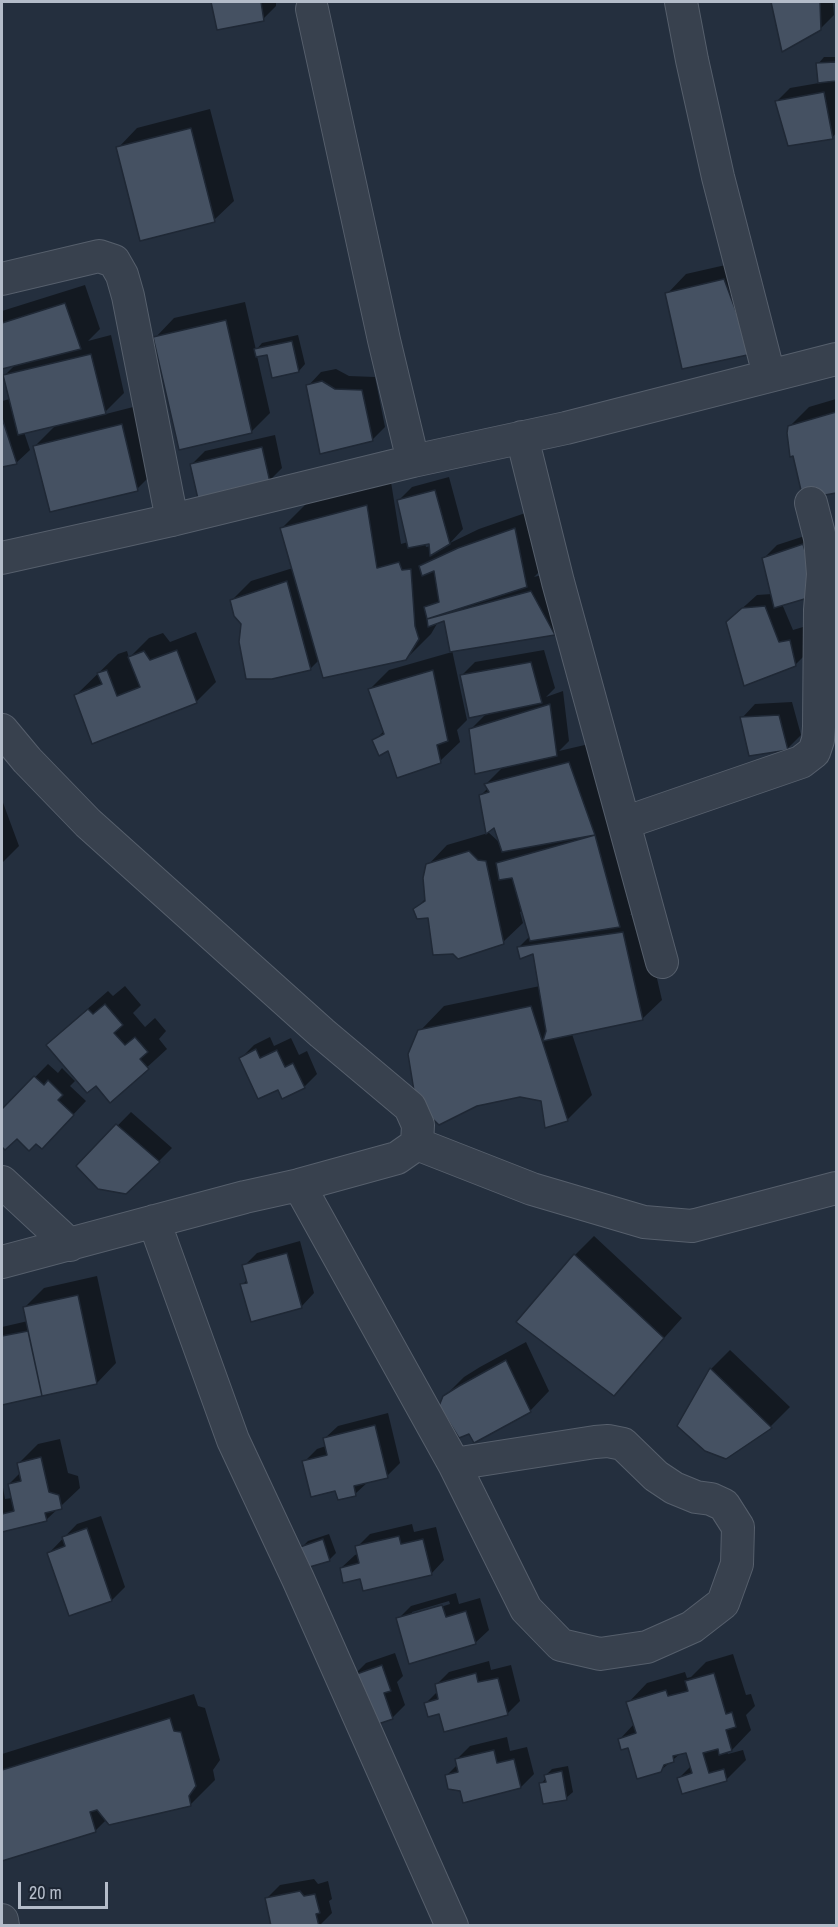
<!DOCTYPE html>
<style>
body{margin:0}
#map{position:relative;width:838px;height:1927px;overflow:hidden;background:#242f3e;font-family:"Archivo Narrow",sans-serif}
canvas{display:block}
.frame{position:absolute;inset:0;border:3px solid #b4bcc9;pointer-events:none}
.scale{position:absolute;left:18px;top:1882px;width:90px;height:27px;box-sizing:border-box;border:3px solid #b4bcc9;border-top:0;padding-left:8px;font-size:18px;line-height:21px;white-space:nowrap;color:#b4bcc9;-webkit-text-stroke:4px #1d2633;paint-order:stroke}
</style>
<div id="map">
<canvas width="838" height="1927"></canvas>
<div class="frame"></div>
<div class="scale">20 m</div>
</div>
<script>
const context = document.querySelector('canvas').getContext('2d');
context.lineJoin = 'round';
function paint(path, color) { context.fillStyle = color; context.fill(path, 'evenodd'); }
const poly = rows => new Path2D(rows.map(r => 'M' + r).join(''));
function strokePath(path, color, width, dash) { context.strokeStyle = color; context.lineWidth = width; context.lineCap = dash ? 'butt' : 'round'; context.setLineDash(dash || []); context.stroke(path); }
paint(poly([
 [213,2,276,2,276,6,263,19,218,28],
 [772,2,833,2,834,15,820,29,783,49],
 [824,57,836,57,836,133,832,138,776,102,790,88,819,83,818,64],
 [210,109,234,201,214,220,118,148,137,128],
 [743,261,770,333,667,294,686,274],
 [85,285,100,329,88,341,111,335,124,393,102,415,141,405,156,470,137,489,35,446,57,424,24,432,30,450,16,463,2,466,2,401,10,399,5,375,16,364,2,368,2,311],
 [245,302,256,350,262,343,298,335,305,364,299,371,268,354,257,356,270,413,251,432,155,338,174,318],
 [336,369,349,376,375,377,385,427,372,440,308,386,321,372],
 [836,399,836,491,804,497,789,427,809,407],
 [275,435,282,468,269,481,192,464,205,451],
 [449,477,463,529,450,543,479,529,534,510,545,566,534,577,550,573,573,615,554,634,452,650,467,720,457,730,460,742,440,761,389,749,374,741,384,731,370,689,389,670,452,652,445,619,438,622,431,634,406,659,319,660,310,669,242,624,232,600,251,581,293,568,281,529,306,504,391,482,401,544,408,542,398,501,412,487],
 [431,542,431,546,426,547,425,543],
 [817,532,782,604,793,630,803,627,809,651,795,665,727,622,757,595,772,594,764,558,777,545],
 [196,632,216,682,196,702,75,696,118,654,127,651,129,658,149,638,163,633,170,642],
 [544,650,555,688,546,697,563,691,569,741,559,751,589,744,638,907,630,915,642,914,662,1000,642,1019,572,1034,592,1095,567,1120,542,1100,520,1095,420,1031,444,1006,540,986,534,952,519,947,530,936,523,911,520,912,523,923,503,942,415,910,426,898,428,865,447,845,488,833,481,795,488,788,486,784,505,765,471,729,487,713,461,676,475,662],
 [495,825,501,844,487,831],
 [792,702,801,735,788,748,742,718,755,704],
 [2,800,19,846,2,863],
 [125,986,141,1005,133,1013,145,1027,155,1018,166,1031,159,1039,167,1049,110,1101,96,1084,48,1045,68,1026,108,991,113,996],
 [270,1037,274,1046,291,1038,299,1055,307,1051,317,1074,304,1087,241,1058,254,1045],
 [48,1064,58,1073,62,1068,75,1081,70,1086,86,1101,55,1134,36,1142,17,1137,5,1148,2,1145,2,1111],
 [131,1112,172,1148,159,1161,78,1166],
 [594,1236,682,1318,614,1394,575,1255],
 [300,1241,314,1293,301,1307,242,1285,248,1279,244,1266,257,1253],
 [97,1276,116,1363,97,1383,2,1403,2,1327,28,1321,25,1307,44,1288],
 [526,1342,549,1391,530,1411,444,1397,464,1377,480,1367],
 [730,1350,790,1407,771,1426,725,1457,711,1369],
 [388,1413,400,1463,387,1476,369,1481,355,1494,336,1489,304,1462,317,1449,326,1446,324,1439,338,1426],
 [60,1439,68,1473,78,1476,80,1488,46,1520,2,1530,2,1482,5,1499,12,1498,9,1484,21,1472,19,1463,38,1444],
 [101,1516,125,1587,112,1600,70,1614,49,1553,77,1524],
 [412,1524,414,1532,436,1527,444,1560,431,1574,361,1577,341,1568,355,1555,358,1554,357,1547,370,1534],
 [329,1534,336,1553,329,1560,302,1547,308,1541],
 [456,1593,459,1604,480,1598,489,1630,475,1643,398,1619,411,1606],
 [449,1601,450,1604,412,1616,412,1612],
 [395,1653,403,1676,397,1682,405,1705,392,1718,353,1676,366,1663],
 [733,1654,746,1695,751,1694,755,1706,746,1715,751,1730,732,1750,727,1751,728,1754,743,1750,746,1760,727,1779,679,1778,691,1766,687,1751,682,1752,660,1771,620,1739,634,1724,628,1703,647,1683,685,1672,687,1678,691,1677,706,1662],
 [489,1661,491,1670,511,1665,520,1701,507,1714,440,1712,426,1703,438,1691,436,1685,449,1672],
 [194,1694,198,1706,205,1708,220,1760,213,1770,215,1780,190,1805,106,1820,95,1831,2,1860,2,1754],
 [507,1737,510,1751,527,1747,534,1774,521,1787,461,1790,446,1776,458,1764,457,1759,470,1746],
 [568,1766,573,1792,566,1798,541,1784,546,1778,546,1775,552,1769],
 [314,1879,318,1884,328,1881,332,1899,329,1901,332,1913,319,1926,272,1926,267,1898,280,1885]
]), '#0007');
const building = poly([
 [211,2,261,2,264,21,217,30,211,2],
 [771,2,820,2,821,30,782,52,771,2],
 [836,62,836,81,818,83,816,63,836,62],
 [824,92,833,139,788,146,775,101,824,92],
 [191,128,215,222,140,241,116,147,191,128],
 [724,279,752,354,682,369,665,293,724,279],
 [65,303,81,349,2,369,2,323,65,303],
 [226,320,252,433,179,450,153,337,226,320],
 [292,341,299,372,272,378,267,355,256,357,254,349,292,341],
 [91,354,106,414,18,435,3,375,91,354],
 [322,381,335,389,362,390,373,441,320,454,306,385,322,381],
 [836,412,836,493,803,499,793,456,790,457,787,433,788,426,836,412],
 [2,418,17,464,2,467,2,418],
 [122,424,138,491,50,512,33,446,122,424],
 [262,447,270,482,198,499,190,464,262,447],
 [435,490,450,544,430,556,429,544,408,548,397,500,435,490],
 [367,505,377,568,399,562,402,570,411,569,415,626,419,639,406,660,323,678,280,528,367,505],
 [515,528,527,587,427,619,424,607,439,602,434,571,422,576,419,566,458,548,515,528],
 [803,544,818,595,774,608,762,558,803,544],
 [287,581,311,670,272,679,246,679,239,642,241,624,234,616,230,600,287,581],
 [531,591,555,635,450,652,444,621,428,627,427,619,531,591],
 [765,606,779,642,790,640,796,666,744,686,726,622,742,608,765,606],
 [177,650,197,703,92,744,74,695,102,684,97,673,107,670,117,696,140,687,128,657,144,651,150,660,177,650],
 [531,662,542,703,469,718,460,675,531,662],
 [433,670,448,741,437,745,441,763,397,778,388,751,379,756,372,740,384,734,368,689,433,670],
 [550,704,557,756,475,774,469,729,550,704],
 [779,715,788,750,749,756,740,717,779,715],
 [569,762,595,835,502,852,494,828,486,834,479,795,489,792,484,784,569,762],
 [595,835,620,927,530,941,512,878,499,880,496,863,595,835],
 [469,851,478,860,486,861,504,944,458,959,453,954,433,955,428,918,417,919,413,909,425,901,423,878,426,864,469,851],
 [623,932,643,1020,543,1041,546,1031,533,954,520,959,517,947,623,932],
 [105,1004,123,1025,114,1033,125,1045,135,1037,148,1052,140,1059,149,1069,110,1103,96,1086,87,1093,46,1045,88,1009,93,1014,105,1004],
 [531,1006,568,1121,545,1128,541,1101,520,1097,477,1106,439,1125,416,1103,408,1054,418,1030,531,1006],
 [256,1049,260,1058,277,1050,285,1067,293,1063,305,1088,282,1099,278,1090,258,1099,239,1058,256,1049],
 [34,1076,44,1085,48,1080,63,1095,58,1100,74,1115,42,1149,36,1144,29,1151,17,1139,5,1150,2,1147,2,1109,34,1076],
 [116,1124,160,1162,126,1194,98,1189,76,1166,116,1124],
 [287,1253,302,1308,251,1322,240,1284,247,1283,242,1265,287,1253],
 [574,1254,664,1338,614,1396,516,1322,574,1254],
 [78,1295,97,1384,42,1396,23,1307,78,1295],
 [28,1331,42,1396,2,1405,2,1336,28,1331],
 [506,1360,531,1412,474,1443,469,1434,459,1438,439,1406,443,1396,459,1386,506,1360],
 [710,1368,772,1428,726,1459,705,1451,677,1426,710,1368],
 [375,1425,388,1478,354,1486,356,1496,338,1500,335,1491,311,1497,302,1461,327,1455,323,1438,375,1425],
 [41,1457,49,1492,59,1495,62,1509,45,1513,47,1521,2,1532,2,1514,14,1511,8,1484,21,1481,17,1463,41,1457],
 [87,1528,112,1601,69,1616,47,1553,65,1546,62,1537,87,1528],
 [399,1536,401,1544,423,1539,432,1575,363,1591,360,1579,343,1583,340,1568,359,1563,355,1546,399,1536],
 [323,1539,330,1561,306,1568,300,1547,323,1539],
 [442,1605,446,1617,466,1611,476,1644,409,1664,396,1618,442,1605],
 [382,1665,391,1691,384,1693,393,1719,375,1725,351,1676,382,1665],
 [476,1673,478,1682,498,1678,508,1715,444,1732,439,1714,428,1717,424,1703,438,1699,435,1684,476,1673],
 [714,1673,726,1714,732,1712,736,1727,726,1730,732,1751,719,1755,718,1749,703,1753,709,1773,724,1769,727,1781,682,1794,677,1778,692,1773,686,1753,673,1756,674,1762,664,1765,661,1772,637,1779,628,1748,621,1750,618,1739,636,1733,626,1702,666,1690,668,1696,688,1691,685,1681,714,1673],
 [170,1718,174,1731,181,1732,196,1786,189,1796,191,1806,109,1825,97,1810,90,1812,96,1832,2,1861,2,1770,170,1718],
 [494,1750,497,1763,514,1759,521,1788,463,1803,460,1791,448,1789,445,1775,458,1772,455,1759,494,1750],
 [562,1771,567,1800,543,1804,539,1783,546,1782,544,1775,562,1771],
 [300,1891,304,1896,315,1894,320,1913,316,1914,319,1926,271,1926,265,1898,300,1891]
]);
paint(building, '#455162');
strokePath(building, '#1f2835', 1.5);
const minor = poly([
 [681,2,692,60,718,177,769,375],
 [312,9,384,340,413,461],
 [2,279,99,256,114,261,122,275,128,296,172,520],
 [522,437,558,582,662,962],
 [2,558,172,520,413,461,566,428,836,359],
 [2,730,27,760,88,823,322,1033,410,1107,418,1125,417,1144],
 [624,823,801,762,814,752,818,740,819,727,820,610,823,574,820,538,811,503],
 [417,1144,532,1189,644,1222,692,1226,836,1188],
 [2,1182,70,1245],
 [299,1185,454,1464,526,1609,561,1645,600,1654,647,1647,692,1627,723,1603,737,1564,738,1527,724,1505,711,1499,696,1497,674,1488,656,1476,623,1444,608,1441,595,1442,454,1464],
 [154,1221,233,1440,298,1579,452,1926],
 [2,1262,245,1197,299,1185,397,1158,417,1144],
 [2,1920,3,1926]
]);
strokePath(minor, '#565f6c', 34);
strokePath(minor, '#38414e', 32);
</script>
